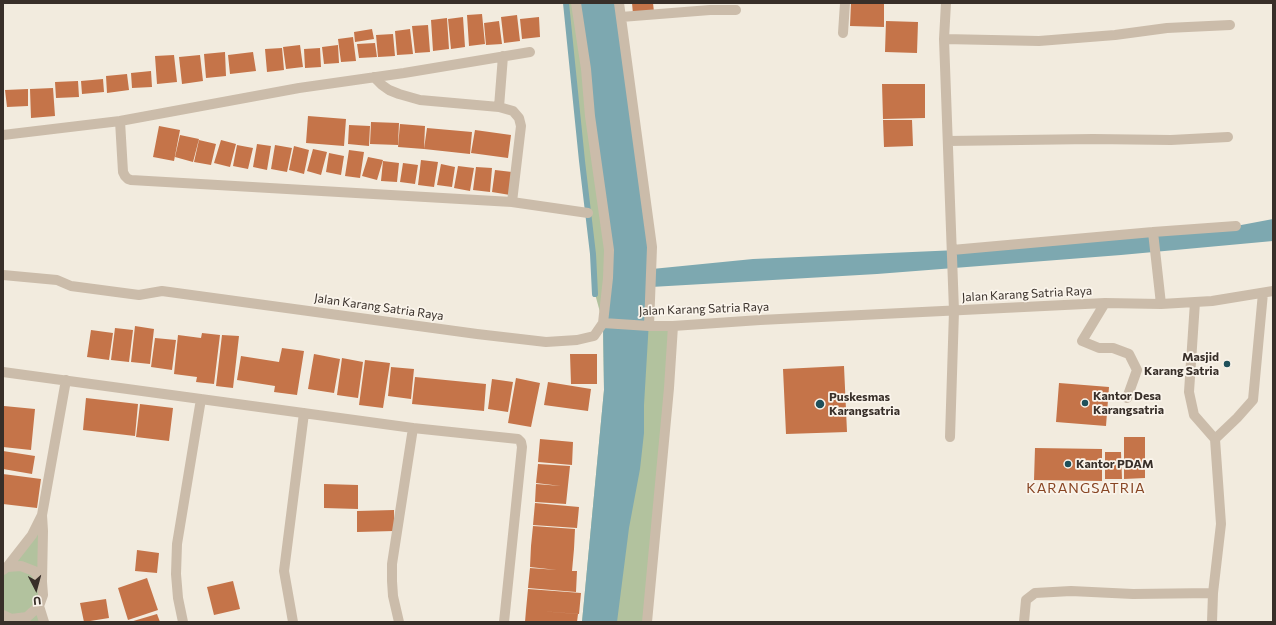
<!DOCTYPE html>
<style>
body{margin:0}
#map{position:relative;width:1276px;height:625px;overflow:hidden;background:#f2ebde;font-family:Commissioner,sans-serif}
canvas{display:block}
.frame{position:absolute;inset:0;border:4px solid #382f29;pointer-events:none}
.north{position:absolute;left:16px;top:569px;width:40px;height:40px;-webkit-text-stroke:3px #faf4eb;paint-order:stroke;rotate:174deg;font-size:11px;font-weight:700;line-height:16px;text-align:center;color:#382f29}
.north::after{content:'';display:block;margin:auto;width:14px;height:18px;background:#382f29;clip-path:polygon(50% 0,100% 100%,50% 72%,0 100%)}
</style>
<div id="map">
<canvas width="1276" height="625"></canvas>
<div class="frame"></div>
<div class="north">U</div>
</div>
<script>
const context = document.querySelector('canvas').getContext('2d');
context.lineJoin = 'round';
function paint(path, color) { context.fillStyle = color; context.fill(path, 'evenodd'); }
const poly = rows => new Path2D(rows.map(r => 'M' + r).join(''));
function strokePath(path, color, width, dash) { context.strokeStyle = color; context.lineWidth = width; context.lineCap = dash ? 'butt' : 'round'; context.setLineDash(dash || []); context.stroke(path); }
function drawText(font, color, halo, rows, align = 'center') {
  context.font = font + ' Commissioner,sans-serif'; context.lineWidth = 3.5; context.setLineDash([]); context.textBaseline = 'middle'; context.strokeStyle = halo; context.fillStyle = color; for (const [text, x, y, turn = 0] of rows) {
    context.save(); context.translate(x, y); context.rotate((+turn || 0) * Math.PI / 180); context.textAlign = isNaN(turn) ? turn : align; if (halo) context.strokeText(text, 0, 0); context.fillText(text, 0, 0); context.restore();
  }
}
paint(poly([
 [566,3,576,3,609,250,603,323,673,326,647,622,582,622,604,390,603,323,595,294,593,254],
 [42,515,44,622,12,622,3,615,3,570]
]), '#b2c29e');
paint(poly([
 [576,3,619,3,652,269,753,259,958,250,1236,226,1273,219,1273,241,1121,255,877,274,651,287,644,405,644,433,640,469,629,528,617,622,582,622,604,390,603,323,608,278]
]), '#7da8b0');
strokePath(poly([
 [566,3,582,161,593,254,595,294]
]), '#7da8b0', 6);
paint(poly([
 [632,3,653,3,654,12,633,14],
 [851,3,884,4,884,27,850,26],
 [482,14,485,44,469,46,467,15],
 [517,15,520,41,504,43,501,17],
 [463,17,465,47,451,49,448,19],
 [539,17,540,37,522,39,520,19],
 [447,18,449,49,433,51,431,20],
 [499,21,502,44,486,45,484,23],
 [886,21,918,22,917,53,885,52],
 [428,25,430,52,415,53,412,26],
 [372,29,374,39,355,42,354,32],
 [410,29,413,54,397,55,395,31],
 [393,34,395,56,378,57,376,35],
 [353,37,356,61,341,62,338,39],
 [375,43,377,57,359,58,357,44],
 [300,45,303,67,286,69,283,47],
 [338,45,339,63,324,64,322,47],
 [282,48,284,70,267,72,265,49],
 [320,48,321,67,305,68,304,49],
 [225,52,226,76,206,78,204,54],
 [253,52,256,71,230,74,228,55],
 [174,55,177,82,157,84,155,56],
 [200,55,203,81,182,84,179,57],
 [151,71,152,87,132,88,131,73],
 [127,74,129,90,107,93,106,76],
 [103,79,104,92,82,94,81,81],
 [78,81,79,97,56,98,55,82],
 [882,84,925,84,925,118,883,119],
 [53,88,55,116,31,118,30,89],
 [28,89,28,106,7,107,5,90],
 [308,116,346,119,344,146,306,143],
 [883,120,912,120,913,146,884,147],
 [371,122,399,123,398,145,370,144],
 [400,124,425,126,424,149,398,147],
 [349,125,370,126,369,146,348,144],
 [159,126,180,130,174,161,153,157],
 [427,128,472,132,470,154,424,149],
 [475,130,511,135,508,158,471,153],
 [180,135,199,139,193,162,175,157],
 [199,140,216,144,211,165,194,162],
 [221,140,236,144,230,167,214,163],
 [257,144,271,146,267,170,253,167],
 [237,145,253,148,248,169,233,166],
 [275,145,292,148,287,172,271,169],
 [294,146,309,150,304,174,289,170],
 [313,149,327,152,321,175,307,171],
 [349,150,364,152,360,178,345,176],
 [329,153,344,156,341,175,326,172],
 [368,157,383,160,377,180,362,176],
 [421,160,438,162,434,187,418,185],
 [383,161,399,163,397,182,381,181],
 [403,163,418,165,415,184,400,182],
 [441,164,455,167,452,187,437,185],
 [458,166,474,168,470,191,454,188],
 [476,167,492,168,490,192,473,190],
 [495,170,512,172,510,195,492,192],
 [135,326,154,329,150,364,131,362],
 [115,328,133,330,129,362,111,360],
 [91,330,113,333,109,360,87,357],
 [202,333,220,335,214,384,196,382,197,377,174,374,178,335,201,338],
 [222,335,239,336,233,388,216,386],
 [155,338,176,340,172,370,151,367],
 [282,348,304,351,297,395,274,392,275,386,237,380,241,356,279,362],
 [314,354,340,359,334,393,308,389],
 [570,354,597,354,597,384,571,384],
 [342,358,363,362,358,398,337,395],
 [365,360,390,363,383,408,359,405],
 [844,366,847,432,786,434,783,369],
 [391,367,414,369,411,399,388,396],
 [415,377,486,384,484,411,412,404],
 [516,378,540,383,531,427,508,423],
 [492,379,513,382,508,412,488,409],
 [548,382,591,389,588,411,544,405],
 [1059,383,1109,387,1106,426,1056,422],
 [86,398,138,404,135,436,83,430],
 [140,404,173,408,169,441,136,437],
 [4,406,35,409,31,450,3,447],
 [1124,437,1145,437,1145,478,1124,479],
 [540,439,573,442,572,465,538,462],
 [1035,448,1102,449,1102,481,1034,480],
 [3,451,35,456,32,474,3,469],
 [1105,452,1121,452,1122,479,1105,479],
 [538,464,570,466,566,504,535,502,536,484,561,486,536,483],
 [3,474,41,479,37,508,3,504],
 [324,484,358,485,358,509,324,508],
 [535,503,579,507,577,528,533,525],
 [394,510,394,531,357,532,357,511],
 [533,526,575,529,574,549,531,546],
 [531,546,574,549,572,571,577,571,576,592,528,588,530,568,557,570,530,567],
 [137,550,159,553,157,573,135,571],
 [147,578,158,610,128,620,118,588],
 [233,581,240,609,214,615,207,587],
 [528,589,581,593,579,614,526,610],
 [106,599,109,618,84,622,80,603],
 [526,610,578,614,577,622,525,622],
 [157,614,160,622,130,622]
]), '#c57449');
strokePath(poly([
 [619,3,652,247,649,326],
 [946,3,944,39,954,311,950,437],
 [621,17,710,10,736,10],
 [843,33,845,3],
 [944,39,1039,41,1115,35,1167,28,1230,25],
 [374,77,382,85,389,90,399,94,420,100,499,107,513,111,519,118,521,126,512,202],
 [499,107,503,56],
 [120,121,123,172,125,176,128,179,131,180,512,202,588,213],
 [3,135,120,121,299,88,404,73,530,52],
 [948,141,1093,139,1171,140,1228,137],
 [1153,232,1161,304],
 [952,250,1153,232,1236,226],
 [3,275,57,280,71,286,139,295,162,291,477,334,546,342,577,340,594,336,603,323,608,278,609,250,590,116,586,69,576,3],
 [1195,302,1189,392,1194,415,1215,439,1221,524,1213,593,1212,622],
 [1105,303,1082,341,1099,348,1113,348,1129,354,1137,370,1127,398],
 [603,323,649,326,673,326,760,320,1105,303,1161,304,1212,301,1273,291],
 [3,372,413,428,518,439,521,442,522,447,504,622],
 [1215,439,1237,418,1253,400,1263,293],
 [7,567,32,535,42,515],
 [3,570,7,567,21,566,34,571,42,582,43,595,39,606,27,617,11,619,3,615],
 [42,582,43,531,42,515,66,380],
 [39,606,44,622],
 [183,622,178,598,176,574,177,544,201,399],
 [293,622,284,571,304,413],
 [399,622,393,596,392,581,392,564,413,428],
 [647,622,669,388,673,326],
 [1024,622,1026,600,1035,593,1071,591,1133,594,1213,593]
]), '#cbbcaa', 10);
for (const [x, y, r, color] of [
 [1227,364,4,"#1f505a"],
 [1085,403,4,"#1f505a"],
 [820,404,5,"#1f505a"],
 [1068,464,4,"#1f505a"]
]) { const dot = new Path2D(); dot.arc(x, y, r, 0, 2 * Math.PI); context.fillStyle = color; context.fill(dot); strokePath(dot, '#faf4eb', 1.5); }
drawText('12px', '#382f29', '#faf4eb', [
 ["Jalan Karang Satria Raya",1027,294,-3],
 ["Jalan Karang Satria Raya",379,307,8],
 ["Jalan Karang Satria Raya",704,309,-2]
]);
drawText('bold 12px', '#382f29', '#faf4eb', [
 ["Masjid",1219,357,"right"],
 ["Karang Satria",1219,371,"right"],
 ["Kantor Desa",1093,396],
 ["Karangsatria",1093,410],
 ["Puskesmas",829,397],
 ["Karangsatria",829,411],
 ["Kantor PDAM",1076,464]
], 'left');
context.letterSpacing = '1px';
drawText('14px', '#874523', '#faf4eb', [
 ["KARANGSATRIA",1086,488]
]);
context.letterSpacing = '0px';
</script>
